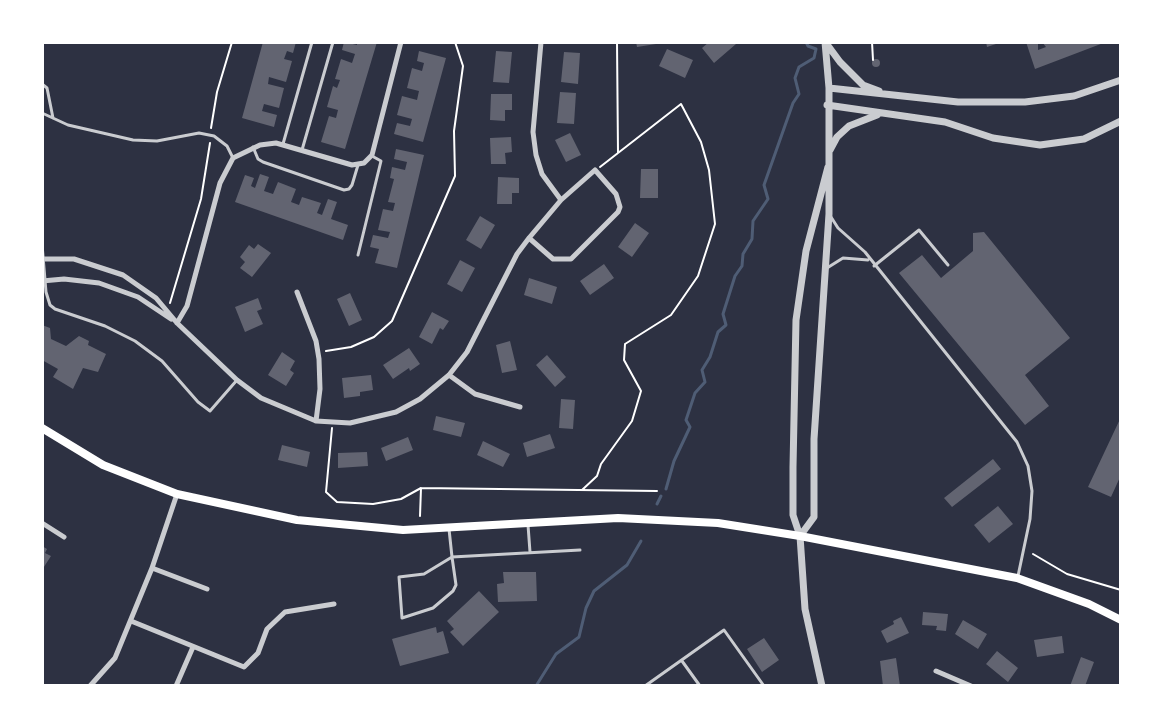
<!DOCTYPE html>
<style>
body{margin:0}
#map{position:relative;width:1163px;height:728px;overflow:hidden;background:#2d3142;font-family:"Nunito Sans",sans-serif}
canvas{display:block}
.frame{position:absolute;inset:0;border:44px solid #fff;pointer-events:none}
</style>
<div id="map">
<canvas width="1163" height="728"></canvas>
<div class="frame"></div>
</div>
<script>
const context = document.querySelector('canvas').getContext('2d');
context.lineJoin = 'round';
const poly = rows => new Path2D(rows.map(r => 'M' + r).join(''));
function strokePath(path, color, width, dash) { context.strokeStyle = color; context.lineWidth = width; context.lineCap = dash ? 'butt' : 'round'; context.setLineDash(dash || []); context.stroke(path); }
function paint(path, color) { context.fillStyle = color; context.fill(path, 'evenodd'); }
strokePath(poly([
 [666,489,674,461,690,427,686,420,695,393,705,382,702,370,710,357,718,332,726,325,723,314,735,276,742,266,743,254,752,239,753,221,768,199,764,185,793,103,799,94,795,78,799,67,814,58,816,49,808,46,806,42],
 [657,504,661,496],
 [536,686,556,654,579,637,586,608,594,591,627,565,641,541]
]), '#4f5d75', 3);
paint(poly([
 [263,42,296,42,293,53,287,51,284,59,292,61,286,82,269,77,268,84,284,88,279,108,264,104,262,111,277,115,274,127,242,118],
 [344,42,357,45,357,42,377,42,345,149,321,142,329,116,336,118,338,110,327,107,333,86,337,88,340,80,335,79,341,59,352,63,355,54,342,50],
 [636,42,655,42,656,44,637,47],
 [709,42,734,42,736,44,714,63,702,48],
 [986,42,1002,42,987,47],
 [1026,42,1038,42,1038,50,1046,47,1042,42,1106,42,1035,69],
 [667,49,693,60,685,78,659,66],
 [419,51,446,58,423,142,394,134,397,123,410,126,412,119,397,115,402,96,417,100,419,91,407,88,412,68,422,71,424,63,417,61],
 [496,51,512,52,509,83,493,82],
 [564,52,580,53,578,84,561,82],
 '872 63a4 4 0 1 1 8 0a4 4 0 1 1-8 0Z',
 [560,92,576,93,574,124,557,123],
 [491,94,512,94,512,110,505,110,505,121,490,120],
 [570,133,581,155,566,162,555,140],
 [511,137,512,152,505,153,506,164,491,164,490,138],
 [396,149,424,155,397,268,375,263,379,249,370,247,373,235,388,238,390,232,378,230,383,209,393,211,395,203,388,202,394,179,390,178,392,167,405,170,407,162,394,159],
 [641,169,658,169,658,198,640,198],
 [260,174,269,177,264,191,273,194,278,182,296,189,291,202,299,205,302,197,321,203,317,213,322,215,328,199,337,202,331,219,348,225,343,240,235,202,245,175,254,178,251,186,255,188],
 [498,177,519,178,519,193,512,193,512,204,497,204],
 [480,216,495,225,481,249,466,240],
 [635,223,649,233,632,257,618,247],
 [984,232,1070,338,1025,375,1049,406,1025,425,899,273,922,255,941,278,973,251,973,233],
 [258,244,271,253,252,277,240,268,245,262,240,257,249,245,254,249],
 [460,260,475,268,462,292,447,284],
 [604,264,614,278,590,295,580,281],
 [529,278,557,287,552,304,524,295],
 [350,293,362,320,349,326,337,299],
 [258,298,262,309,257,311,263,324,245,332,235,307],
 [432,312,449,321,443,330,440,328,432,344,419,337],
 [42,325,50,328,51,339,66,346,79,336,89,341,88,345,106,354,98,372,83,368,73,389,53,377,58,369,42,360],
 [510,341,517,370,502,373,496,345],
 [409,348,420,364,410,371,409,368,393,379,383,365],
 [282,352,295,361,290,370,294,373,286,386,268,375],
 [547,355,566,377,555,387,536,365],
 [371,375,373,390,360,392,360,396,344,398,342,378],
 [561,399,575,400,573,429,559,428],
 [436,416,465,423,461,437,433,430],
 [1121,417,1121,475,1111,497,1088,487],
 [550,434,555,448,527,457,523,443],
 [408,437,413,450,386,461,381,448],
 [483,441,510,454,503,467,477,455],
 [282,445,310,452,307,467,278,460],
 [367,452,368,466,338,468,338,453],
 [993,459,1001,469,952,507,944,498],
 [998,506,1013,524,989,543,974,525],
 [42,546,47,549,45,553,51,556,42,570],
 [503,572,536,572,537,601,498,602,497,584,504,583],
 [479,591,499,612,463,646,450,632,454,629,447,621],
 [923,612,948,614,946,631,936,630,937,626,922,625],
 [901,617,909,633,887,643,881,631,894,624,893,621],
 [963,620,987,634,978,649,955,634],
 [436,627,437,633,443,631,449,653,400,666,392,639],
 [1062,636,1064,653,1037,657,1034,640],
 [764,638,779,660,762,672,747,649],
 [997,651,1018,668,1008,682,986,664],
 [1081,657,1094,662,1085,686,1070,686],
 [896,658,900,686,883,686,880,661]
]), '#626471');
strokePath(poly([
 [617,42,618,153],
 [872,42,873,60],
 [211,128,217,92,232,42],
 [170,303,201,199,210,143],
 [326,351,351,347,374,337,392,321,455,176,454,131,463,66,455,42],
 [332,428,326,492,337,502,373,504,401,499,421,488,657,491],
 [582,490,597,476,601,464,632,421,641,391,624,360,625,344,671,315,698,276,715,224,709,170,701,142,681,104,600,167],
 [420,516,421,488],
 [1033,554,1067,574,1121,590]
]), '#fff', 2);
strokePath(poly([
 [42,84,47,88,53,118],
 [42,113,68,125,133,140,157,141,199,133,214,136,227,146,233,158],
 [283,144,312,42],
 [253,147,258,159,263,162,344,190,349,189,352,185,358,165],
 [302,150,333,42],
 [831,217,838,228,865,252,1017,442,1028,466,1032,491,1030,519,1018,576],
 [42,244,46,292,50,305,55,309,105,326,135,341,162,361,198,402,210,411,237,380],
 [358,255,381,161,372,156],
 [874,266,919,230,948,265],
 [827,268,843,258,868,260],
 [528,525,530,552],
 [449,529,452,557,456,585,453,591,433,608,402,618,399,577,424,574,452,557,580,550],
 [682,661,700,686],
 [645,686,724,630,764,686]
]), '#caccd0', 3);
strokePath(poly([
 [541,42,533,132,536,155,542,174,561,200],
 [42,259,74,259,123,275,156,298,177,323,237,380,261,398,316,421,350,423,396,412,420,399,449,375,467,352,517,254,529,238,561,200,595,170,616,194,620,207,618,212,571,259,553,259,529,238],
 [42,281,64,279,99,283,138,297,171,319],
 [297,292,316,341,319,359,320,389,316,421],
 [177,323,187,306,220,183,233,158,260,145,276,143,352,165,364,163,372,155,401,42],
 [449,375,475,394,520,407],
 [42,523,64,537],
 [152,568,207,589],
 [131,621,244,667,258,653,267,629,285,612,334,604],
 [936,671,971,686],
 [90,686,115,658,152,568,177,494],
 [176,686,193,647]
]), '#caccd0', 5);
strokePath(poly([
 [826,43,840,62,863,85,879,91],
 [829,88,958,102,1025,102,1074,96,1121,80],
 [827,105,945,122,993,138,1040,145,1084,139,1121,121],
 [830,150,837,137,849,126,877,115],
 [800,536,814,517,814,439,829,214,829,88,825,42],
 [822,686,805,609,800,536,793,515,793,467,796,320,806,251,828,167]
]), '#caccd0', 7);
strokePath(poly([
 [42,428,103,465,177,494,297,520,403,530,618,518,718,523,800,536,1017,578,1089,604,1121,620]
]), '#fff', 8);
</script>
